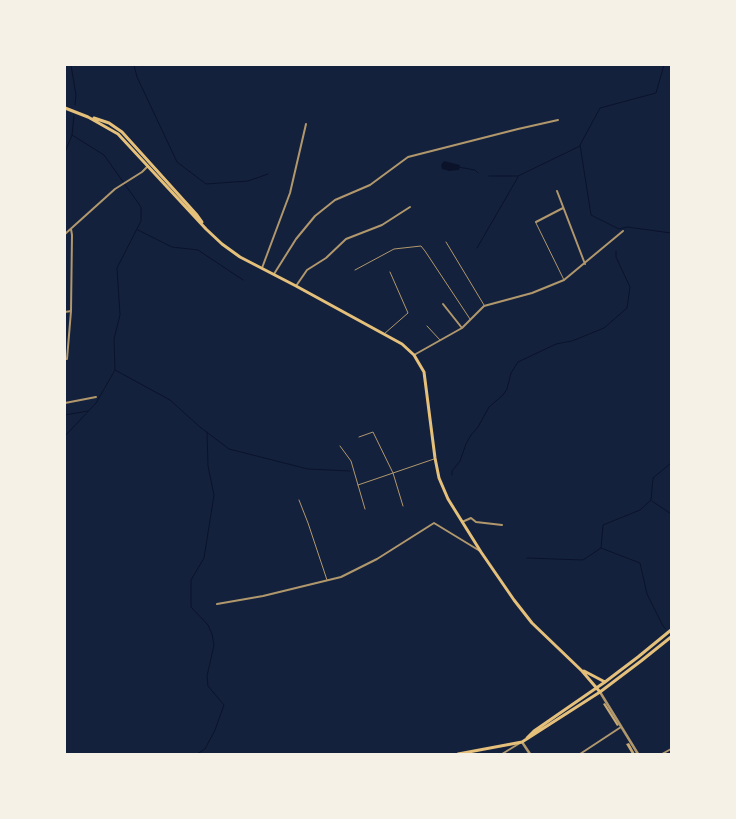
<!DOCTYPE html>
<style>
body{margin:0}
#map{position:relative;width:736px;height:819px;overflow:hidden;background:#14213d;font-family:Figtree,sans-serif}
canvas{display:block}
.frame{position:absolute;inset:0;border:66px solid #f6f1e7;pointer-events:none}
</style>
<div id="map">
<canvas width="736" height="819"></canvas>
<div class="frame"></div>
</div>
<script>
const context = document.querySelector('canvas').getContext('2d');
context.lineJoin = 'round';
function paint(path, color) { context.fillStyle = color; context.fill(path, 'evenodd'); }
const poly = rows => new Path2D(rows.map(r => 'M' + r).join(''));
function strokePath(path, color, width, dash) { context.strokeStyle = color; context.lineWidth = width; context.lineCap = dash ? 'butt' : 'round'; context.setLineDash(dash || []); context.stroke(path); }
paint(poly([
 [444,161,460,165,459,170,449,171,442,169,441,165]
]), '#0b132b');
strokePath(poly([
 [71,65,76,95,75,105],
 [134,65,137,77,177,162,206,184,248,181,268,174],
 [664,65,656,93,600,108,580,145,591,215,619,229,627,227,671,233],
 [65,152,72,135,74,116],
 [458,167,475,170,478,173],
 [489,176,518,176,580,146],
 [138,230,172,247,198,250,243,280],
 [477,248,518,177],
 [115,370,170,400,200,427,229,449,308,469,350,471],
 [65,415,88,411],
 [65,436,96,403,115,370,114,339,120,315,117,268,141,221,141,207,104,155,72,135],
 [452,475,452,471,460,461,466,444,471,435,478,427,489,407,503,395,507,389,511,373,518,362,556,344,572,341,604,328,627,308,630,287,616,257,616,251],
 [652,501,671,514],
 [601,548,640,563,647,594,663,626,666,629],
 [527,558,583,560,601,548,603,525,640,510,651,500,653,478,671,463],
 [197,754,205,749,215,730,224,705,208,686,207,676,214,645,212,634,208,625,191,607,191,580,204,558,214,495,208,466,207,432]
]), '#0b132b', 1);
paint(poly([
 [605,703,619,725,617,726,603,704],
 [629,743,635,754,632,754,626,744]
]), '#c6a872');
strokePath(poly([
 [536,223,564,280],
 [446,242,484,305],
 [355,270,394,249,421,246,425,251,470,319],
 [427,326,440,340],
 [384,334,408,313,390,272],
 [359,437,373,432,393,473,403,506],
 [340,446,351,461,365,509],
 [358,485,434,459],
 [299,500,308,523,327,580]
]), '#b1986c', 1);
strokePath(poly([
 [557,191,585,264],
 [536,222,563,208],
 [65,234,115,189,142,172,148,166],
 [262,268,290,193,306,124],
 [274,274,296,239,315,216,335,200,370,185,408,157,518,129,558,120],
 [296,286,307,270,326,258,346,239,382,225,410,207],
 [443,304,462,328],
 [65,312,71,311],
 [414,355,462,328,484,306,532,293,564,280,623,231],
 [65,359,67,359,71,311,72,235,71,229],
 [65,403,96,397],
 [462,522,471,518,476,522,502,525],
 [217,604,263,596,341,577,377,559,434,523,480,551],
 [502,754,520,743],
 [580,754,621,727],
 [662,754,671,749]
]), '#b1986c', 2);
strokePath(poly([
 [600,692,638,754],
 [522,742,530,754]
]), '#b1986c', 2.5);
strokePath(poly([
 [65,108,88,117],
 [88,117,118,134,206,229,222,244,240,257,296,286,402,344,414,355,424,372,435,458,439,478,448,499,481,552,514,600,532,623,582,671,600,692],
 [94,118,109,123,122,132,197,215,202,222],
 [584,671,605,682],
 [527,738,534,731,605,682,638,657,671,630],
 [458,754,522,742,600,692,641,661,671,637]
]), '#e5c07b', 3);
</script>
